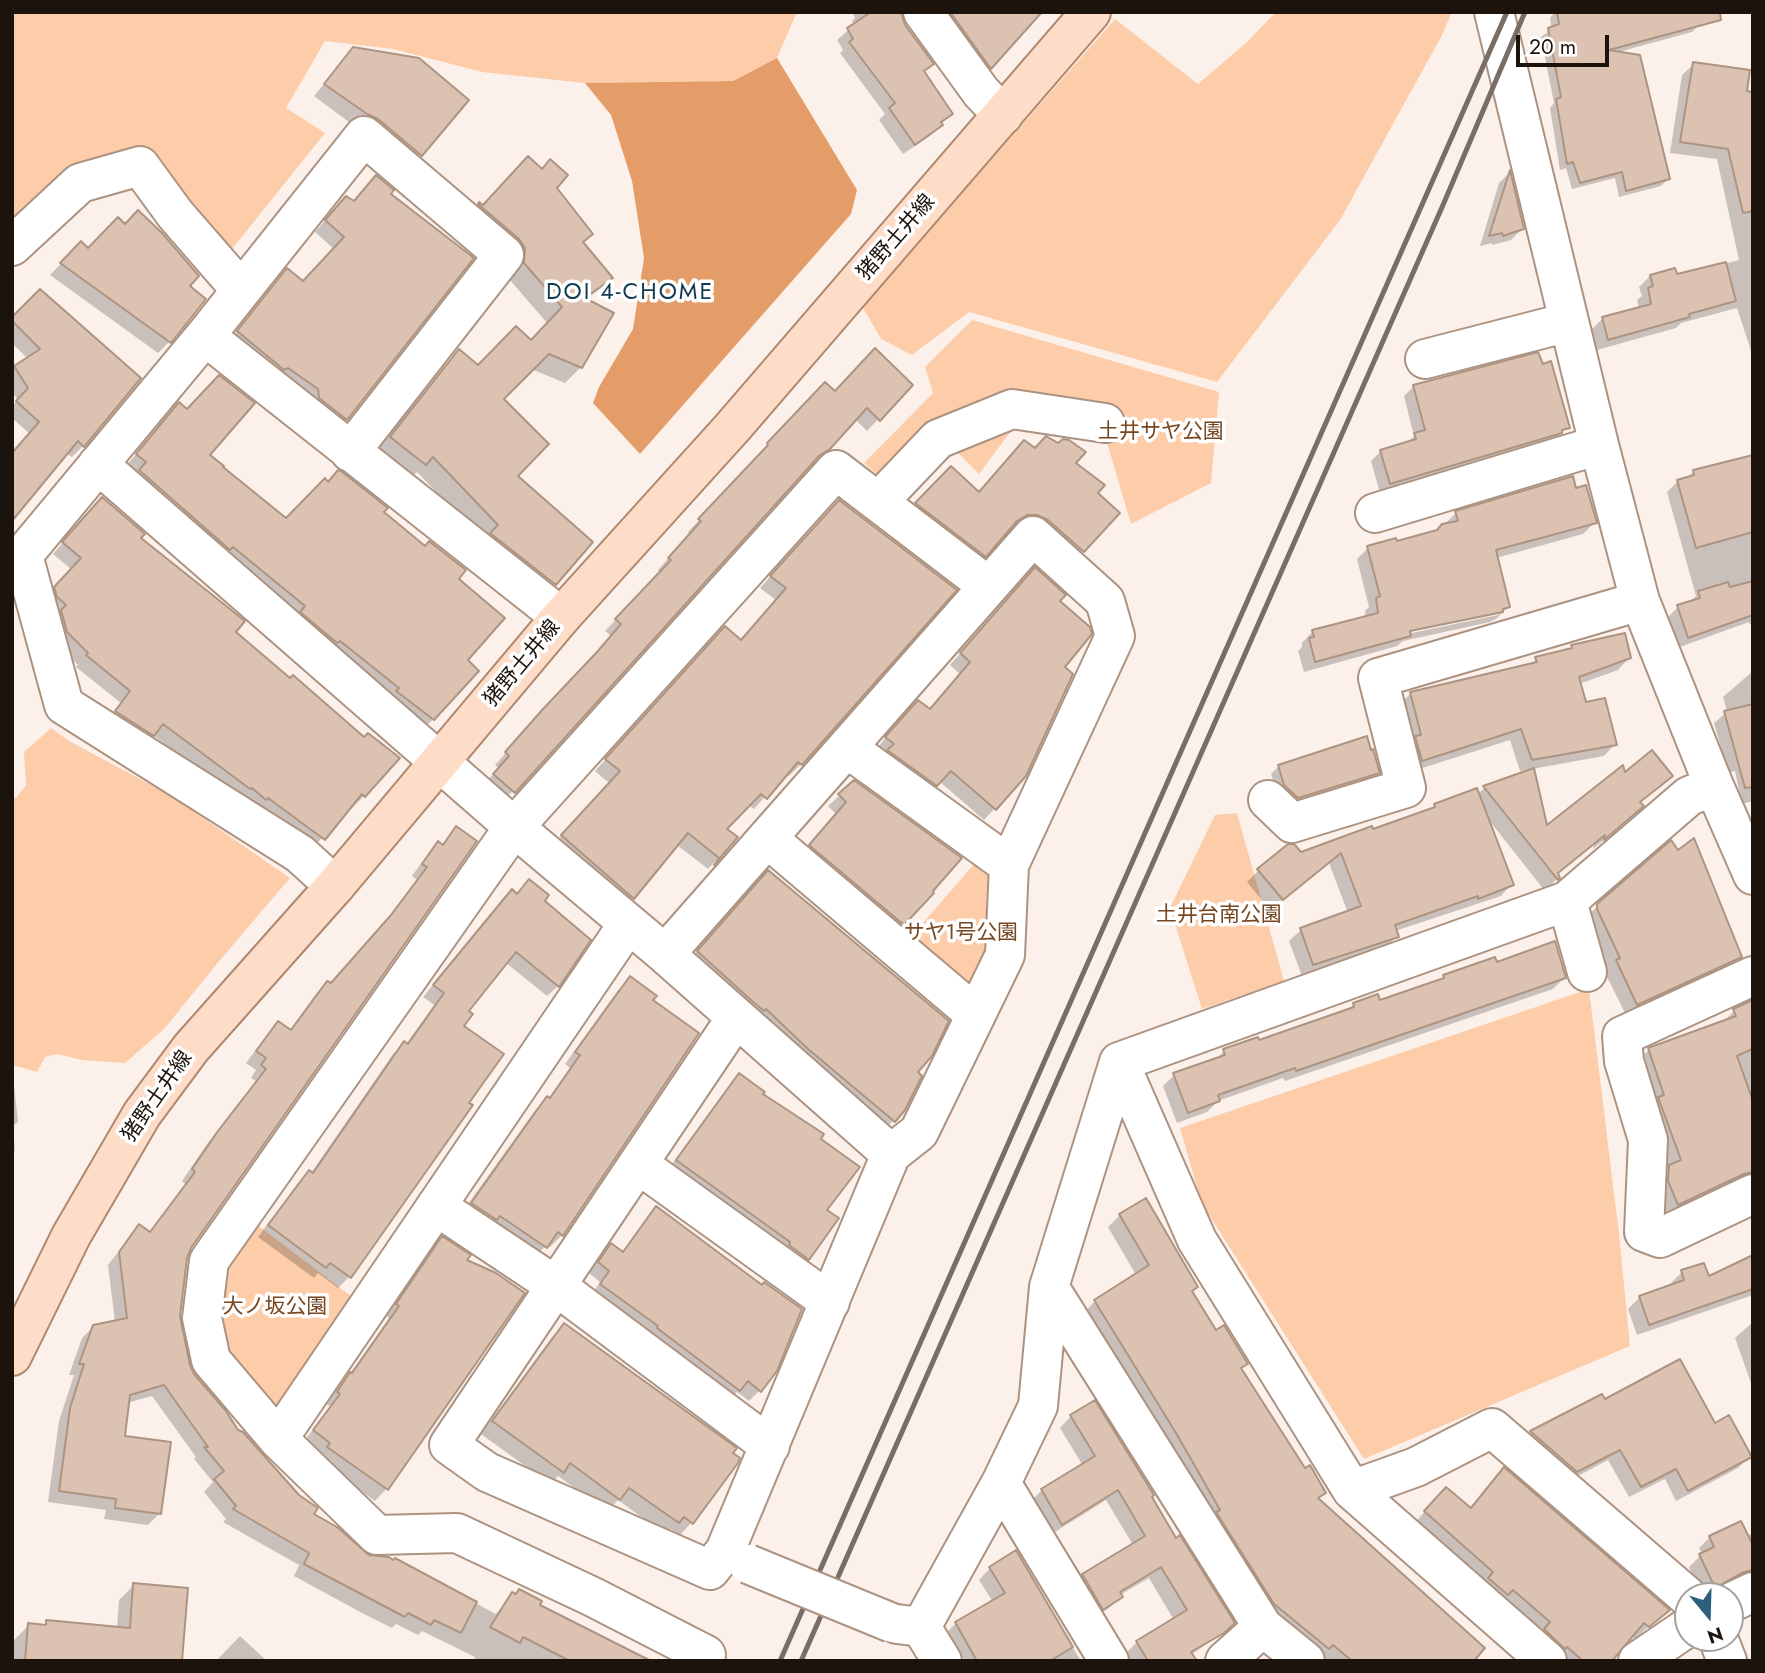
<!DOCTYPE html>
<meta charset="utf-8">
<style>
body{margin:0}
#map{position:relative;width:1765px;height:1673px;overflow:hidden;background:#fcf1ea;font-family:Jost,sans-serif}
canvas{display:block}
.frame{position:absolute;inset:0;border:14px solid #1c130c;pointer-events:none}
.north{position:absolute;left:1674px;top:1582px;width:70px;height:70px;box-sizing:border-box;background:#fff;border:2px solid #a4a19e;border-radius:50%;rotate:161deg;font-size:19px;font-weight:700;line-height:28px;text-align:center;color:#1c130c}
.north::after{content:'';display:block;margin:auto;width:24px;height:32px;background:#2d5f7d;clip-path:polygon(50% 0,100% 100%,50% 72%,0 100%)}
.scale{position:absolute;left:1516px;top:35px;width:93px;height:32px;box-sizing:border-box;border:4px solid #1c130c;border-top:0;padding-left:9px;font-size:21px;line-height:24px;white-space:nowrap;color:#1c130c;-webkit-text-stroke:5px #fff;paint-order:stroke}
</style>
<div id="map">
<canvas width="1765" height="1673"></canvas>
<div class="frame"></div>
<div class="north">N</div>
<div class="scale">20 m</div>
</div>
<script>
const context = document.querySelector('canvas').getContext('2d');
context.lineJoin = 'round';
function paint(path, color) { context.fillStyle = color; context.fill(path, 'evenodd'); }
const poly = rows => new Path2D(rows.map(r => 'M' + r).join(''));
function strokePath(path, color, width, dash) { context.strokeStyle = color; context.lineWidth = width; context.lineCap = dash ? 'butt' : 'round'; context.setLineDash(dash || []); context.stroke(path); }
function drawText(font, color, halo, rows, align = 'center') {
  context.font = font + ' Jost,"Noto Sans JP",sans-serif'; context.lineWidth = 7; context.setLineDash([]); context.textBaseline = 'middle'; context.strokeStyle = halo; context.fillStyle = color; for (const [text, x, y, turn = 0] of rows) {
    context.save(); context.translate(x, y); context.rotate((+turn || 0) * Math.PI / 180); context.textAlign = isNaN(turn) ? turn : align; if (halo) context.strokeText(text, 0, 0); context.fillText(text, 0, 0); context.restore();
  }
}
paint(poly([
 [12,12,797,12,777,58,733,81,585,83,482,72,393,49,325,41,286,108,325,133,220,264,120,172,12,269],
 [1276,12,1452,12,1441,37,1340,220,1217,382,969,312,912,355,881,339,862,306,1115,19,1198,84,1246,43],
 [972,320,1219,392,1211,483,1131,524,1105,436,1014,427,979,474,953,448,902,496,864,463,933,393,925,367],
 [51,728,69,741,170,795,290,878,215,966,165,1028,125,1063,82,1060,57,1054,45,1057,37,1072,12,1065,12,796,16,798,26,785,24,752],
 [1237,813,1284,981,1202,1009,1170,908,1215,815],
 [981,856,997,868,997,949,969,989,911,937],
 [1589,989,1619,1234,1630,1346,1364,1459,1202,1204,1180,1128],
 [256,1224,351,1296,277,1405,261,1397,225,1348,217,1309,222,1277]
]), '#fdcca9');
paint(poly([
 [777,58,857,190,851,214,640,454,593,403,599,387,633,329,644,258,632,181,611,115,585,83,733,81]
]), '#e49d68');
paint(poly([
 [852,12,900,12,904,26,931,64,923,73,951,114,930,136,903,154,879,120,885,114,840,53,843,50,837,40,854,25,852,21,855,18],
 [932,12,1040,12,980,78],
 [1555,12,1713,12,1692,32,1615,53,1668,179,1661,186,1619,197,1615,178,1572,189,1566,168,1560,170,1550,108,1554,103,1541,37,1552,29,1550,18],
 [353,49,466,100,409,167,314,96],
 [1694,64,1745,92,1753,115,1753,357,1737,308,1681,323,1676,328,1597,350,1591,330,1603,318,1639,309,1637,300,1642,296,1639,287,1650,276,1675,276,1739,260,1717,159,1670,153,1682,75],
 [1509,173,1522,229,1511,240,1492,245,1492,243,1480,246,1499,183],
 [376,177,388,194,471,258,346,419,335,430,227,343,287,270,303,283,334,249,315,232,334,210,353,203],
 [554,188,581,243,611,278,586,300,581,367,565,383,531,369,501,399,516,476,590,542,539,599,417,472,409,480,375,453,443,367,459,351,478,367,530,342,548,324,509,279,464,221,479,205,482,207],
 [81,243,88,250,188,286,170,341,158,353,50,275],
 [40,292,83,446,72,457,30,434,12,418,12,406,18,400,12,392,12,370,28,359,12,343,12,319],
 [910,385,867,431,855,419,829,448,809,465,502,803,482,786,499,768,495,765,611,636,605,631,660,573,658,570,690,534,688,532,814,396],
 [1414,386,1568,427,1551,443,1380,493,1371,461,1381,451,1406,444,1414,436,1404,396],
 [179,404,208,455,286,520,338,472,457,579,465,661,433,719,422,731,126,466],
 [1058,445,1095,493,1117,513,1071,562,1025,525,1014,526,1006,531,973,567,905,515,951,468,978,493,1034,450],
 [1753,455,1753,623,1749,624,1749,622,1677,648,1667,618,1678,607,1688,604,1696,596,1667,492,1678,481,1686,479,1694,471],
 [1575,491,1595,522,1583,534,1496,558,1508,607,1497,618,1490,622,1403,641,1397,646,1304,672,1298,651,1302,647,1302,643,1313,631,1366,618,1365,611,1369,607,1357,559,1368,548,1396,544,1435,533,1456,513],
 [1498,611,1498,615,1402,635,1401,631],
 [91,510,139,538,233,632,364,796,353,807,351,805,312,849,238,799,153,735,142,746,105,722,121,703,76,667,78,665,56,643,44,599,72,570,53,554],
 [827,513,954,590,801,764,789,776,786,773,754,809,748,805,725,829,736,838,708,869,677,845,622,909,551,847,610,784,595,771,713,640,740,641,776,600,760,588],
 [1024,581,1058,601,1063,668,995,808,984,820,939,781,924,796,876,749,907,713,929,711,961,675,950,665],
 [1572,647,1629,658,1618,670,1579,684,1585,704,1615,744,1604,756,1532,769,1546,829,1624,775,1671,776,1639,803,1630,818,1593,849,1594,844,1557,874,1558,878,1545,891,1488,819,1512,884,1501,896,1395,931,1397,936,1385,948,1302,976,1289,941,1301,930,1348,913,1329,863,1270,910,1247,882,1259,870,1300,854,1372,832,1430,811,1435,805,1478,794,1484,788,1530,771,1529,769,1520,771,1510,740,1410,772,1399,705,1410,694,1531,665,1536,659,1568,650],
 [1753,671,1753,801,1742,804,1735,771,1728,773,1714,723,1727,712,1723,697],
 [1279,766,1378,773,1370,781,1289,805,1277,793,1271,774],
 [854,782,932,893,891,935,799,857,836,814,828,806],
 [456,828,190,1248,186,1258,179,1322,192,1375,237,1431,312,1515,369,1557,393,1562,395,1560,496,1614,512,1594,515,1595,519,1591,537,1605,613,1644,654,1661,474,1661,475,1657,422,1631,418,1635,396,1624,392,1628,362,1613,294,1576,299,1565,223,1522,226,1519,204,1492,213,1482,194,1459,196,1457,152,1396,127,1403,123,1437,159,1514,148,1525,104,1519,106,1510,48,1502,59,1421,74,1375,69,1375,82,1338,94,1326,115,1322,108,1265,139,1226,149,1233,185,1184,182,1181,207,1144,256,1081,251,1078,256,1070,246,1063,267,1035,278,1024,289,1031,316,994,327,983,330,985,380,928,417,880,412,876,427,855,438,844,441,846],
 [757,883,915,1072,894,1120,882,1132,686,964],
 [516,895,542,901,558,986,547,996,505,962,466,1011,462,1026,349,1277,338,1288,318,1273,314,1278,258,1237,298,1183,309,1172,311,1173,393,1054,406,1044,434,1005,423,997,501,903],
 [1599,905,1740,956,1728,968,1626,1015,1605,973,1608,970,1586,922,1586,917],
 [1496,964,1564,978,1553,989,1285,1081,1283,1078,1218,1101,1207,1112,1177,1123,1163,1086,1174,1075,1214,1061,1224,1051,1258,1042,1347,1011,1353,1005,1379,1002,1438,982,1444,976],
 [630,979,651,1001,697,1034,562,1235,550,1247,547,1244,534,1258,460,1215,536,1109,548,1099,570,1068,565,1064,618,990],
 [1753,1002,1753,1179,1667,1215,1657,1194,1658,1179,1669,1168,1647,1110,1637,1061,1649,1050,1722,1023,1734,1011],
 [739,1076,819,1139,825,1210,808,1259,796,1270,666,1172,728,1087],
 [12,1085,14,1085,18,1122,13,1126,15,1151,12,1154],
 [1146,1200,1191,1291,1216,1332,1246,1364,1240,1369,1305,1470,1324,1492,1317,1499,1471,1661,1327,1661,1263,1615,1084,1313,1095,1301,1136,1275,1108,1227,1120,1215],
 [656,1208,760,1390,749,1401,737,1392,729,1400,591,1295,600,1282,589,1273,601,1256,611,1245,622,1253,646,1219],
 [442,1239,464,1261,522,1294,386,1489,375,1501,317,1459,303,1443,330,1406,326,1404,339,1385,349,1375,389,1318,386,1316,431,1250],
 [1753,1257,1753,1295,1637,1335,1628,1309,1640,1297,1671,1286,1670,1284,1682,1272,1708,1278],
 [1753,1322,1753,1386,1752,1386,1735,1338],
 [564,1325,692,1522,680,1535,671,1529,665,1534,618,1500,607,1511,558,1476,550,1484,481,1434,552,1337],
 [1602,1396,1604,1401,1714,1426,1750,1456,1738,1468,1676,1501,1665,1479,1629,1497,1608,1460,1565,1483,1520,1444,1531,1433],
 [1071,1416,1150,1497,1221,1634,1191,1655,1195,1661,1130,1661,1125,1654,1137,1642,1174,1620,1149,1578,1120,1595,1121,1597,1109,1608,1091,1620,1071,1587,1083,1576,1133,1545,1106,1500,1050,1535,1030,1502,1042,1490,1083,1466,1060,1428],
 [1504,1469,1667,1610,1635,1639,1631,1635,1610,1661,1556,1661,1413,1525,1433,1502,1469,1509],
 [1753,1533,1753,1584,1731,1583,1707,1596,1702,1596,1689,1567,1702,1554,1699,1548,1710,1537,1747,1536],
 [1016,1553,1081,1661,965,1661,963,1657,959,1659,945,1634,956,1623,993,1602,979,1580,990,1568],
 [134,1585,181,1661,12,1661,14,1640,29,1625,42,1626,47,1622,117,1629,119,1600],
 [240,1636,267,1661,216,1661]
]), '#0003');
const building = poly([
 [871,12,901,12,905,25,934,64,924,71,953,114,941,122,943,125,915,145,889,108,895,103,849,42,853,39,847,28,871,12],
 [950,12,1042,12,991,69,950,12],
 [1557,12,1720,12,1721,20,1609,50,1640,55,1670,179,1626,191,1622,172,1580,183,1573,162,1567,164,1556,99,1561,97,1548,28,1559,24,1557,12],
 [353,47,419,58,469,100,422,156,378,119,367,114,324,84,353,47],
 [1693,62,1750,70,1747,91,1753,92,1753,211,1743,213,1728,149,1680,142,1693,62],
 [528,156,542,169,550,159,568,175,557,188,593,234,583,242,613,278,585,298,614,313,582,368,549,354,504,399,549,444,518,476,593,542,556,585,490,533,498,525,433,457,426,465,390,437,459,349,478,365,516,326,531,340,562,307,524,263,525,248,519,239,478,204,479,202,483,205,528,156],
 [1510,170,1524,229,1503,236,1502,233,1489,236,1510,170],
 [376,175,394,190,391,194,474,258,347,420,319,398,318,389,288,368,284,370,237,331,287,268,303,281,344,237,325,220,346,196,354,201,376,175],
 [138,210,162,233,199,276,190,286,206,299,171,343,60,263,81,241,88,248,118,217,125,224,138,210],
 [1726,262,1736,301,1689,314,1690,317,1608,340,1602,317,1651,304,1648,288,1653,286,1650,275,1675,268,1677,274,1726,262],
 [40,289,141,378,84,447,78,441,12,521,12,453,39,422,16,401,28,388,14,366,40,349,12,321,12,317,40,289],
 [875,348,913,385,880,421,867,408,830,449,820,455,515,793,493,774,509,756,505,752,543,709,597,652,621,624,615,619,671,560,668,558,701,521,698,519,768,445,767,443,825,382,835,391,875,348],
 [1538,352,1543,364,1551,361,1570,428,1562,430,1562,433,1390,484,1380,450,1416,439,1414,433,1425,430,1413,385,1538,352],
 [219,375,255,403,210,455,224,466,223,467,286,518,325,478,328,482,338,470,341,471,388,508,384,512,425,546,429,541,466,570,459,579,505,618,468,660,479,671,434,720,396,691,399,688,340,641,337,643,300,612,305,606,233,547,230,550,139,470,146,462,136,454,179,402,187,409,219,375],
 [1046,436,1058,443,1063,439,1069,440,1086,452,1076,463,1105,485,1098,493,1120,513,1084,552,1048,520,1037,515,1027,515,1017,521,986,557,915,503,951,466,979,492,1024,440,1035,448,1046,436],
 [1753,455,1753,532,1696,548,1677,480,1694,475,1693,470,1753,455],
 [1573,476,1576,488,1586,485,1597,523,1496,550,1510,607,1503,609,1503,612,1410,631,1411,636,1315,662,1309,638,1314,637,1312,630,1378,613,1376,598,1380,596,1367,546,1396,538,1397,541,1437,530,1442,524,1458,521,1455,511,1573,476],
 [102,497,145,534,141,538,245,621,236,632,290,678,293,675,364,737,368,733,400,758,365,797,362,794,325,840,268,798,266,800,252,788,250,789,163,724,154,736,115,711,130,691,86,655,88,653,67,632,61,610,66,605,57,597,54,587,81,558,62,542,102,497],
 [839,500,957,590,802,765,798,762,767,799,761,794,727,829,738,837,714,865,719,858,688,833,634,899,561,835,620,771,605,759,725,626,741,640,786,588,770,576,839,500],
 [1035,567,1066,595,1060,601,1090,627,1092,634,1065,667,1073,674,1026,776,996,810,951,771,937,786,887,750,894,744,885,737,918,700,930,709,970,662,960,653,1035,567],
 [1753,581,1753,615,1688,638,1677,605,1700,598,1698,591,1728,582,1730,587,1753,581],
 [1625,633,1631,658,1579,677,1586,702,1605,698,1617,745,1532,760,1521,729,1422,761,1415,736,1421,735,1410,692,1537,662,1535,657,1572,648,1571,645,1625,633],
 [1753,704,1753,787,1745,788,1724,711,1753,704],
 [1367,736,1371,750,1373,749,1380,773,1298,798,1284,785,1278,765,1367,736],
 [1652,750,1673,776,1640,802,1644,806,1604,840,1605,835,1558,873,1560,878,1558,880,1483,786,1534,768,1547,825,1623,765,1625,772,1652,750],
 [854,780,962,858,933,891,934,893,904,925,809,845,846,802,838,794,854,780],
 [1477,788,1514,885,1478,899,1478,896,1395,925,1399,937,1313,965,1300,928,1361,906,1341,853,1283,900,1257,869,1288,844,1294,844,1301,852,1372,826,1373,829,1435,807,1434,804,1477,788],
 [456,826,477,841,191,1248,187,1258,180,1316,190,1365,194,1374,226,1411,238,1430,243,1432,299,1495,318,1508,314,1514,337,1527,369,1555,389,1557,393,1560,395,1558,477,1602,461,1633,434,1620,431,1625,408,1613,405,1617,304,1564,309,1553,233,1509,236,1506,214,1479,224,1471,204,1447,208,1447,164,1385,130,1395,125,1436,171,1442,161,1514,115,1508,116,1499,59,1491,70,1408,84,1364,79,1364,93,1325,127,1318,119,1252,139,1224,150,1232,195,1172,192,1169,218,1131,266,1069,261,1065,266,1058,256,1051,278,1021,291,1030,327,981,331,983,391,915,427,867,422,864,438,841,443,845,456,826],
 [1694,838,1742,957,1637,1005,1616,960,1620,958,1597,909,1597,904,1671,840,1678,850,1694,838],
 [768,870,949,1021,932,1056,918,1072,922,1076,905,1110,895,1122,808,1049,766,1009,764,1011,752,1001,697,951,768,870],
 [529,879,549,895,545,901,591,940,559,987,516,952,469,1011,473,1014,464,1026,504,1054,469,1103,473,1105,351,1278,330,1263,326,1268,268,1225,309,1170,313,1173,404,1041,408,1044,444,993,433,985,512,889,517,894,529,879],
 [1555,941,1566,978,1296,1071,1295,1068,1218,1095,1220,1101,1188,1113,1173,1073,1225,1055,1223,1049,1258,1037,1259,1040,1354,1007,1353,1003,1378,994,1380,1000,1444,978,1443,975,1495,957,1497,962,1555,941],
 [630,976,657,996,653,1000,699,1033,563,1236,558,1232,547,1248,500,1216,497,1220,471,1203,547,1096,550,1098,580,1055,575,1052,630,976],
 [1753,1000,1753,1051,1752,1049,1737,1056,1753,1101,1753,1172,1744,1174,1678,1205,1668,1181,1669,1165,1681,1160,1658,1097,1664,1095,1648,1048,1736,1016,1733,1009,1753,1000],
 [739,1073,765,1092,763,1094,824,1134,821,1139,860,1167,827,1210,839,1218,809,1260,789,1245,790,1242,676,1160,739,1073],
 [1146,1198,1198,1287,1192,1291,1216,1330,1224,1325,1248,1364,1241,1368,1305,1468,1310,1465,1326,1493,1318,1498,1485,1648,1474,1661,1352,1661,1333,1645,1329,1649,1274,1604,1216,1512,1220,1510,1176,1433,1094,1300,1149,1265,1119,1214,1146,1198],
 [656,1206,762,1285,764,1282,802,1309,777,1371,761,1392,748,1381,740,1391,657,1328,658,1326,600,1284,609,1271,598,1262,611,1243,623,1252,656,1206],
 [442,1236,471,1255,467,1260,496,1273,525,1293,388,1490,327,1447,330,1443,313,1430,340,1394,337,1392,350,1372,352,1373,399,1306,396,1304,442,1236],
 [1753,1255,1753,1289,1649,1325,1639,1296,1684,1280,1681,1270,1704,1263,1709,1276,1753,1255],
 [564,1323,737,1448,733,1453,740,1458,738,1463,693,1524,684,1517,679,1523,629,1488,620,1500,570,1463,564,1473,492,1421,564,1323],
 [1680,1359,1715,1423,1729,1415,1752,1457,1688,1491,1676,1469,1641,1487,1620,1450,1577,1472,1530,1431,1602,1394,1605,1399,1680,1359],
 [1095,1400,1154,1495,1152,1497,1176,1538,1180,1535,1235,1623,1224,1633,1191,1652,1197,1661,1148,1661,1136,1641,1187,1610,1161,1567,1120,1592,1123,1597,1103,1610,1082,1574,1145,1536,1118,1490,1062,1525,1041,1489,1095,1456,1070,1415,1095,1400],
 [1504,1467,1670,1610,1649,1627,1644,1623,1612,1661,1583,1661,1567,1647,1565,1649,1544,1629,1550,1622,1513,1590,1508,1595,1488,1578,1493,1572,1424,1511,1446,1487,1471,1508,1504,1467],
 [1741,1521,1753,1545,1753,1570,1744,1572,1715,1588,1699,1554,1714,1547,1709,1536,1741,1521],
 [1016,1550,1073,1647,1050,1661,977,1661,955,1622,1005,1593,989,1567,1016,1550],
 [133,1583,188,1588,182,1661,25,1661,28,1623,46,1625,46,1620,130,1628,133,1583],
 [519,1589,542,1601,540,1605,651,1661,570,1661,523,1637,520,1643,490,1627,512,1592,516,1594,519,1589]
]);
paint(building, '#dcc2b0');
strokePath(building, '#ad9482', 2);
const minor = poly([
 [923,12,981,92,1003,115],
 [1494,12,1599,445,1640,601,1714,786,1753,875],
 [12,246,80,183,140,166,175,214,241,290],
 [205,336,364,136,504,255,350,452],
 [1425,359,1569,322],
 [98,464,514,827,665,954,891,1154],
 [878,502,938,439,1012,409,1105,423],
 [1375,513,1599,445],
 [847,748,1009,865],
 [1268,800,1292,823,1406,788,1378,678,1640,601],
 [767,838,976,1015],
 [335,886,300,854,64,705,23,555,205,336,561,617],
 [1567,901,1587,972],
 [665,954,1033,536,1105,601,1115,636,1009,865,1005,955,919,1132,891,1154,725,1551,710,1570,487,1472,449,1445,736,1018],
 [1753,976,1622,1036,1624,1061,1648,1140,1644,1232,1660,1238,1753,1194],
 [1119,1062,1197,1240,1352,1490,1416,1467,1492,1428,1688,1597],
 [1119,1062,1567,901,1689,796,1714,786],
 [638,1164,830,1302],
 [436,1206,556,1286,770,1446],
 [1049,1287,1263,1627,1305,1661],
 [278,1439,628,924],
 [1001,1483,1109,1661],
 [1352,1490,1547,1661],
 [1730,1603,1753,1592],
 [897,1624,921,1627,942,1661],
 [921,1627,1001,1483,1038,1406,1049,1287,1119,1062],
 [1718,1638,1727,1661],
 [698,1661,706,1655,593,1597,457,1533,377,1535,278,1439,211,1360,202,1318,209,1261,514,827,836,470,988,586],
 [1225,1661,1263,1627],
 [1638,1661,1688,1627]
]);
const major = poly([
 [12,1356,71,1236,142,1114,191,1048,335,886,561,617,732,428,1091,12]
]);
strokePath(minor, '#ac9381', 42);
strokePath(major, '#ae886e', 42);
strokePath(minor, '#fff', 38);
strokePath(major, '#fdddc7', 38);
strokePath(poly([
 [780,1661,1507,12],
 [801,1661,1443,205,1525,12]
]), '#786e67', 5);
const minorBridge = poly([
 [748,1564,892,1623]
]);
strokePath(minorBridge, '#ac9381', 42, []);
strokePath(minorBridge, '#fff', 38);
drawText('21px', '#1c130c', '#fff', [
 ["猪野土井線",897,238,-49],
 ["猪野土井線",523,664,-50],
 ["猪野土井線",158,1097,-55]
]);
drawText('21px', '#764721', '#fff', [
 ["土井サヤ公園",1161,433],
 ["土井台南公園",1219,916],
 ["サヤ1号公園",961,934],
 ["大ノ坂公園",275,1308]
]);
context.letterSpacing = '2px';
drawText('23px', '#113b51', '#fff', [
 ["DOI 4-CHOME",630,293]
]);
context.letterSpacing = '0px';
</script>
